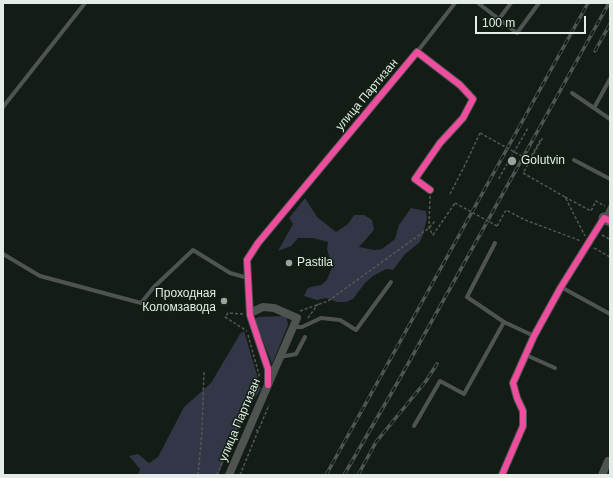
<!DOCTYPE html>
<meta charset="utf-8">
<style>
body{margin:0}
#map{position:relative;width:613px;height:478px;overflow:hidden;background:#141c16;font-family:Helvetica,sans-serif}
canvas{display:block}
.frame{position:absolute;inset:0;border:4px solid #e3ede6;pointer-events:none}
.scale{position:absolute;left:475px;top:16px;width:111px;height:18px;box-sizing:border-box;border:2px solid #e3ede6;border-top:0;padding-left:5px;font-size:12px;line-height:14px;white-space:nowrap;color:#e3ede6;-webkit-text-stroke:3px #111f15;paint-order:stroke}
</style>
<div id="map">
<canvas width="613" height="478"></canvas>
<div class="frame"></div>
<div class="scale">100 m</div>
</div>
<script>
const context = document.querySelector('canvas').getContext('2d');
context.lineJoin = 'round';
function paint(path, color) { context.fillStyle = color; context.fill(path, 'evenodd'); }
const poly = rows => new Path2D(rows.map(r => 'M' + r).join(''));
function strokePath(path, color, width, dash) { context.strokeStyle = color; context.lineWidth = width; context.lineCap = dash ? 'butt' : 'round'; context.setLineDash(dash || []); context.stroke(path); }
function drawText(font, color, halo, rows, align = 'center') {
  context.font = font + ' Helvetica,sans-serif'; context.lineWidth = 3; context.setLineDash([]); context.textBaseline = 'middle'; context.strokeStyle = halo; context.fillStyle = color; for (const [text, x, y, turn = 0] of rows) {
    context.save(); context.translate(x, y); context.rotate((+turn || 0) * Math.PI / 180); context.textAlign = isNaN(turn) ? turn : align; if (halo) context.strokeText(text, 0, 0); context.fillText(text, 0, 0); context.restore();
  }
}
paint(poly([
 [305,198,317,217,336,232,348,224,354,215,364,215,372,220,374,230,359,247,374,250,382,249,395,239,399,225,411,208,426,211,427,218,423,235,419,243,405,254,393,270,386,269,373,276,365,283,353,299,346,302,337,302,326,298,317,300,304,296,307,289,311,287,321,285,327,280,332,267,327,249,328,242,313,238,298,238,291,246,278,251,293,224,289,218],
 [285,316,287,319,288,325,272,364,256,323,256,318,258,317],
 [244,331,261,389,248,408,218,475,138,475,140,469,129,456,138,454,149,463,158,457,184,407,211,383,240,334]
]), '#333646');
strokePath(poly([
 [541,139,542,139,523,173,565,197,585,236],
 [529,160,541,139],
 [500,178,499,178,528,128,529,128],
 [450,194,466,163,480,133],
 [430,196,429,228,433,235,455,203],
 [565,197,591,211,596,201,605,206],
 [497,226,506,210,525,220,581,241],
 [602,235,609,239,610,236],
 [594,248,610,257],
 [300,311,328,301,429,228,435,221],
 [243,314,228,313,225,317,247,331],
 [308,318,318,304],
 [248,335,260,378],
 [256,430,258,431,269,405],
 [198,475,202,432,204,370],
 [217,475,241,417,250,407],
 [240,475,258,431]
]), '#545855', 1.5, [3, 2]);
strokePath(poly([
 [478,3,517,33,539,3],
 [499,19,511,3],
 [417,52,455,3],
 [572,93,610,119],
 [3,107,85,3],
 [594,108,610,79],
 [574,160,610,179],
 [605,217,610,207],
 [495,243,467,297,504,322,534,336],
 [3,254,40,276,141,303,154,287,193,250,230,273,248,278],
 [561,287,610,314],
 [293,327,302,327,321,318,340,320,356,330,391,282],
 [526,355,555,368],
 [280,357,296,354,305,337],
 [414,426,440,381,464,394,504,322]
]), '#4f5451', 4);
strokePath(poly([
 [268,385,268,369,250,315,247,260,258,243,417,52,460,85,473,99,463,118,440,143,415,179,430,190],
 [229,475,297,318,274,308,263,307,250,313],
 [502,475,523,426,523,411,517,398,513,383,534,336,561,287,604,218],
 [602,475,608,461]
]), '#4f5451', 8);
strokePath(poly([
 [604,218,610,221]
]), '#4f5451', 11);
const rail = poly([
 [595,51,610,24],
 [326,475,588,3],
 [344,475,399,380,609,3],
 [358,475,376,442,426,381,437,364]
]);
strokePath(rail, '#515652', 3.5);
strokePath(rail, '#111f15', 2, [6]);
strokePath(poly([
 [480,133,529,160],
 [455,203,497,226]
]), '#545855', 1.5, [3, 2]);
strokePath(poly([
 [268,385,268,369,250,315,247,260,258,243,417,52,460,85,473,99,463,118,440,143,415,179,430,190],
 [502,475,523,426,523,411,517,398,513,383,534,336,561,287,604,218,610,221]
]), '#ef4d9e', 6);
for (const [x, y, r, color] of [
 [512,161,5,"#9ba49d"],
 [289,263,4,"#9ba49d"],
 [224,301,4,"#9ba49d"]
]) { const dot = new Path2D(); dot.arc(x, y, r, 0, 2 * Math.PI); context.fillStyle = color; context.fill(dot); strokePath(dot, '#111f15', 1.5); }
drawText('12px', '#e3ede6', '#111f15', [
 ["улица Партизан",367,95,-50],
 ["улица Партизан",240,420,-67]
]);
drawText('12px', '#e3ede6', '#111f15', [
 ["Golutvin",521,161],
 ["Pastila",297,263],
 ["Проходная",216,294,"right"],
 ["Коломзавода",216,308,"right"]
], 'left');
</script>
